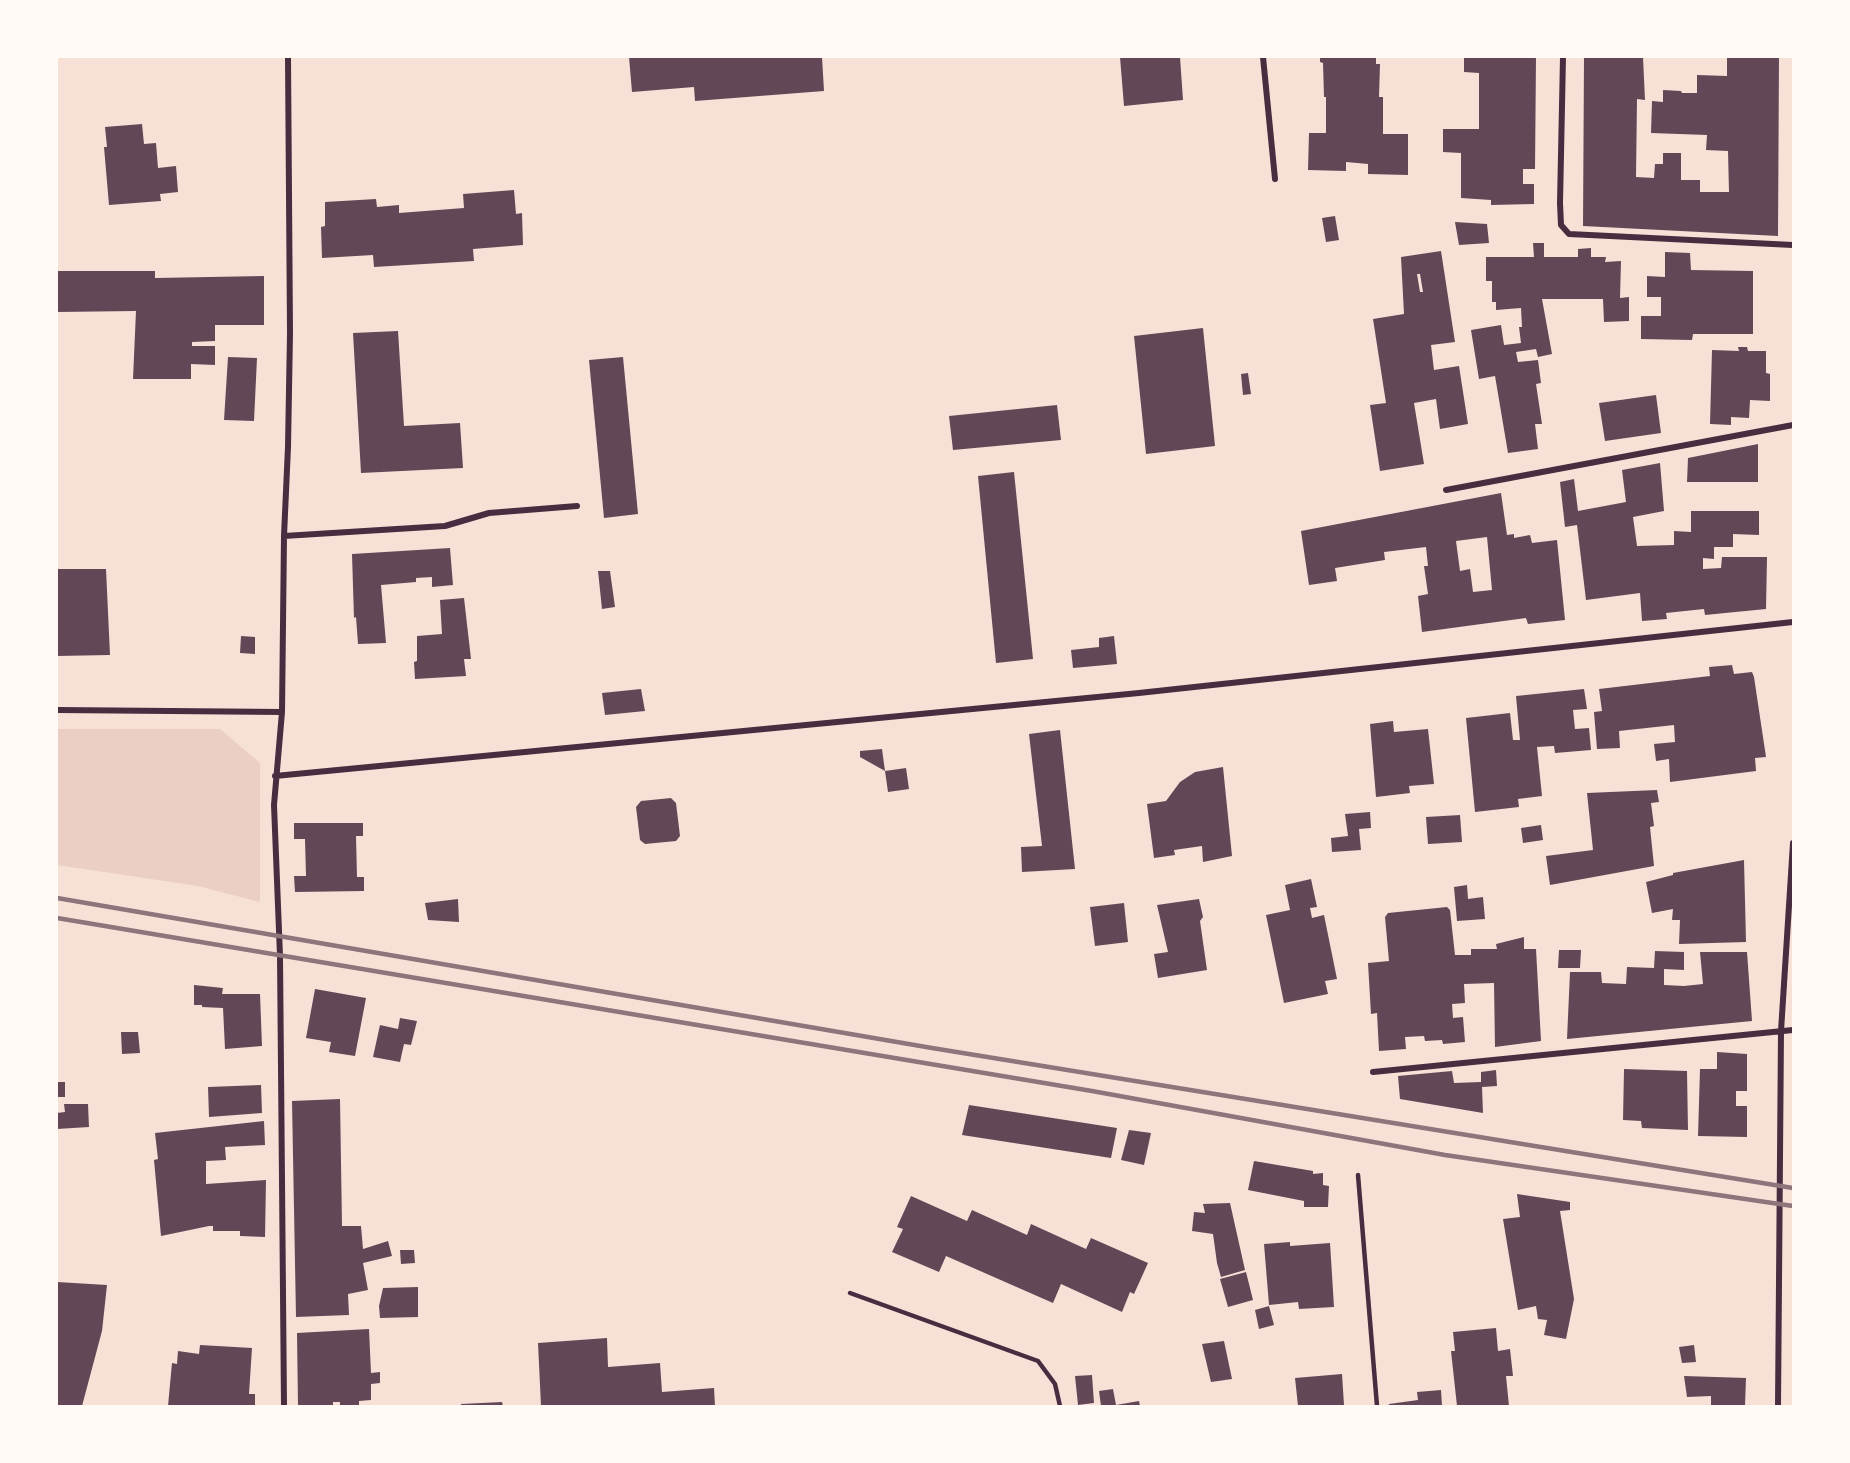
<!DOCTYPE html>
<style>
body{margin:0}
#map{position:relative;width:1850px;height:1463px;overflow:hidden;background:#f7e1d7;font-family:Figtree,sans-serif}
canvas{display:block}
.frame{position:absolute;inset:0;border:58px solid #fffaf5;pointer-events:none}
</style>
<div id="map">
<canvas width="1850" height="1463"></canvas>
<div class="frame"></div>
</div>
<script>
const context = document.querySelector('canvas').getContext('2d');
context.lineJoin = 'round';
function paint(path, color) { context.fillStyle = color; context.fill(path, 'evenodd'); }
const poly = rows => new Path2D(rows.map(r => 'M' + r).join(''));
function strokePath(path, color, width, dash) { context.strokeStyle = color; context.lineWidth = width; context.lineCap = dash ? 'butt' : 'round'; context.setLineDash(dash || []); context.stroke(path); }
paint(poly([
 [57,729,220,729,260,763,260,902,198,886,57,865]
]), '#ebcfc5');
paint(poly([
 [629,57,822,57,824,91,695,101,694,87,632,92],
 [1120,57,1180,57,1183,100,1124,106],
 [1320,57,1376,57,1376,64,1380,64,1379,97,1383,97,1383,134,1408,134,1408,175,1368,174,1368,164,1346,162,1346,171,1308,170,1309,133,1326,133,1326,97,1324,97,1323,63,1320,62],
 [1464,57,1536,57,1535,169,1523,169,1523,184,1534,184,1534,204,1491,205,1491,200,1461,198,1461,153,1443,152,1443,129,1479,129,1479,73,1464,72],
 [1584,57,1643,57,1645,100,1637,99,1636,177,1654,178,1655,164,1663,164,1663,153,1681,153,1681,180,1700,180,1700,192,1729,192,1728,151,1706,150,1707,135,1651,133,1652,101,1663,102,1663,90,1681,91,1682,93,1697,93,1697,75,1727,76,1727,57,1779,57,1778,236,1583,226],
 [142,124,144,144,156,143,158,168,176,166,178,192,160,194,161,201,109,205,104,147,107,147,105,127],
 [514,190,516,214,522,213,523,245,473,249,474,261,374,267,373,255,322,258,321,227,325,226,325,202,376,199,377,207,399,205,399,213,464,208,463,194],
 [1335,216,1339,240,1326,242,1322,218],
 [1455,222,1487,224,1489,243,1459,245],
 [1533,243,1544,243,1544,257,1578,257,1578,249,1591,248,1591,257,1606,257,1605,262,1621,261,1620,298,1629,297,1629,321,1604,322,1603,299,1542,299,1552,354,1538,357,1536,349,1516,352,1518,362,1538,360,1541,383,1536,384,1542,424,1535,424,1538,449,1508,453,1495,376,1479,379,1471,330,1501,325,1504,345,1521,343,1519,327,1522,327,1521,308,1496,310,1496,302,1492,302,1492,281,1486,281,1486,257,1534,257],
 [1441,251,1455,342,1431,345,1434,370,1459,366,1468,424,1440,429,1436,399,1414,403,1424,464,1380,471,1370,405,1386,403,1373,319,1404,314,1401,257],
 [1417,274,1420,274,1423,292,1420,292],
 [1665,252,1690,253,1691,270,1753,271,1753,334,1693,334,1692,340,1641,339,1641,316,1661,316,1661,297,1647,297,1647,276,1665,277],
 [57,271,155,271,155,278,264,276,264,325,215,325,215,341,192,342,192,346,215,346,215,365,191,364,191,379,133,379,136,311,57,312],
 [1203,328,1215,446,1146,454,1134,336],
 [398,331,404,426,460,423,463,468,361,473,353,333],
 [1738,347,1747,347,1748,351,1766,351,1766,373,1770,374,1770,401,1750,400,1749,418,1731,417,1731,425,1710,424,1712,350,1739,351],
 [228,357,257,358,254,421,224,420],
 [623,357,638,514,604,518,589,360],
 [1248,373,1251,394,1243,395,1241,374],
 [1656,395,1661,433,1605,441,1599,403],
 [1057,405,1061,440,953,450,949,416],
 [1758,444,1758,482,1687,482,1688,458],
 [1660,463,1664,511,1633,517,1637,546,1674,545,1674,531,1691,532,1691,511,1759,511,1759,535,1733,534,1733,547,1714,547,1714,559,1703,558,1703,569,1721,568,1722,557,1767,557,1766,609,1705,615,1704,609,1666,613,1667,619,1642,621,1640,593,1586,600,1577,525,1565,527,1560,482,1574,479,1578,511,1626,502,1622,470],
 [1014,472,1033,659,996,663,978,476],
 [1501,493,1507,535,1514,534,1514,538,1530,535,1532,543,1557,540,1565,620,1528,624,1526,618,1422,632,1418,596,1428,594,1424,566,1428,566,1426,547,1384,552,1385,560,1335,568,1337,581,1309,585,1301,531],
 [1487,537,1492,590,1473,592,1470,569,1460,571,1456,541],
 [450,548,453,585,432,587,432,577,416,578,416,582,381,585,386,643,358,644,356,617,354,618,352,554],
 [57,569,106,569,110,655,57,656],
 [598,571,610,571,615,607,602,609],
 [464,598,471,659,464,659,466,676,415,679,414,662,417,661,417,636,442,634,440,600],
 [241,636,255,637,255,654,240,653],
 [1114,636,1117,664,1073,668,1071,650,1099,647,1099,638],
 [1732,665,1734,674,1752,672,1754,677,1766,757,1755,758,1756,771,1670,782,1669,759,1656,761,1654,744,1675,742,1674,725,1619,731,1620,748,1597,749,1594,712,1602,711,1599,689,1710,676,1709,667],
 [641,689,645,711,605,715,602,693],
 [1584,689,1587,709,1573,710,1575,729,1589,728,1591,750,1555,753,1554,746,1537,747,1542,796,1518,799,1519,807,1475,812,1466,718,1510,713,1513,740,1520,740,1516,696],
 [1393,721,1394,732,1428,729,1434,784,1409,786,1410,793,1376,797,1370,724],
 [1060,730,1075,869,1022,872,1021,847,1042,846,1029,734],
 [882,749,885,771,860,757,860,751],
 [1223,767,1232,856,1203,862,1202,846,1174,850,1175,855,1154,858,1147,804,1166,801,1180,782,1195,772],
 [906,768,909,789,888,792,885,771],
 [1657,790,1659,802,1651,803,1654,826,1650,827,1654,866,1550,885,1546,856,1593,850,1587,793],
 [671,798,676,803,680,836,676,841,645,844,640,840,636,807,641,801],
 [1370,812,1371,828,1359,829,1361,850,1332,852,1331,838,1348,836,1345,814],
 [1460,815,1462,842,1428,844,1426,817],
 [294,823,363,823,363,836,356,836,357,877,364,877,364,891,295,892,294,876,306,876,305,839,294,839],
 [1541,825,1543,840,1523,843,1521,828],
 [1744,860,1746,942,1679,944,1680,920,1672,920,1673,909,1652,913,1646,882,1673,875,1673,873],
 [1311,879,1317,907,1310,908,1312,918,1324,915,1337,979,1325,981,1328,994,1284,1003,1266,915,1290,910,1285,885],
 [1467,885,1468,899,1483,897,1485,919,1457,921,1454,887],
 [458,899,459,922,428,920,425,903],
 [1199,899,1203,917,1200,921,1207,970,1158,978,1154,954,1168,952,1157,905],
 [1124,903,1128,942,1095,946,1090,907],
 [1447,907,1450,910,1455,955,1471,955,1471,949,1497,949,1496,944,1524,937,1524,949,1536,949,1541,1041,1495,1047,1494,983,1464,984,1465,1003,1452,1004,1453,1018,1463,1017,1465,1042,1443,1044,1442,1040,1425,1041,1424,1036,1405,1037,1406,1049,1379,1051,1377,1013,1371,1014,1368,963,1389,961,1385,917,1388,913],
 [1559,950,1581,950,1580,968,1558,968],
 [1655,951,1684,952,1684,970,1664,969,1664,985,1684,986,1703,984,1700,952,1747,952,1752,1021,1567,1039,1570,972,1601,972,1602,983,1626,984,1627,967,1654,968],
 [194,985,223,988,222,994,260,994,262,1046,225,1049,223,1008,202,1007,202,1005,194,1005],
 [315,989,366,998,355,1056,329,1052,331,1042,306,1038],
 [400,1018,417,1021,411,1045,404,1044,400,1062,373,1057,380,1025,398,1029],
 [121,1032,138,1032,140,1053,122,1054],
 [1717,1052,1747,1054,1747,1091,1736,1091,1736,1106,1747,1106,1747,1137,1698,1136,1700,1069,1717,1069],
 [1624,1069,1687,1071,1688,1130,1642,1128,1641,1121,1623,1120],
 [1496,1070,1497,1086,1482,1087,1483,1113,1400,1099,1398,1076,1452,1071,1454,1083,1481,1082,1481,1072],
 [57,1082,65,1082,65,1097,57,1097],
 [261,1085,262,1113,209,1117,208,1087],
 [340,1099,342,1226,361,1226,363,1249,388,1241,392,1256,363,1263,368,1290,348,1294,349,1315,296,1317,292,1101],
 [64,1104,88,1104,89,1127,57,1129,57,1113,65,1112],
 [969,1105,1117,1128,1111,1158,962,1135],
 [264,1121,265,1145,225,1147,226,1160,206,1161,206,1184,266,1180,265,1237,240,1236,240,1231,213,1231,213,1226,209,1226,161,1236,154,1160,158,1159,155,1133],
 [1129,1130,1151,1133,1144,1165,1121,1160],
 [1254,1161,1313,1171,1313,1174,1323,1173,1323,1185,1329,1186,1328,1207,1304,1207,1304,1201,1248,1190],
 [1517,1194,1570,1202,1570,1210,1560,1211,1574,1299,1566,1339,1544,1335,1547,1320,1538,1319,1536,1306,1518,1310,1503,1219,1520,1217],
 [911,1196,967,1221,972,1210,1027,1235,1031,1224,1086,1249,1091,1238,1148,1263,1134,1294,1130,1292,1122,1312,1061,1284,1053,1303,946,1256,939,1272,892,1252,903,1229,897,1227],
 [1230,1203,1245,1270,1221,1277,1217,1263,1213,1234,1192,1231,1194,1212,1205,1213,1203,1204],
 [1290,1242,1290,1246,1330,1243,1334,1307,1299,1309,1298,1302,1269,1305,1264,1244],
 [400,1250,414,1250,415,1263,401,1264],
 [1246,1272,1253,1300,1228,1307,1220,1279],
 [57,1282,107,1285,102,1331,82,1406,57,1406],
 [418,1287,418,1317,380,1318,379,1306,383,1288],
 [1269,1306,1274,1325,1259,1329,1255,1310],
 [1496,1328,1498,1351,1510,1349,1513,1376,1506,1376,1509,1406,1457,1406,1451,1351,1455,1351,1453,1332],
 [369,1329,371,1373,380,1372,380,1383,371,1384,371,1400,359,1401,359,1406,340,1406,340,1402,333,1402,333,1406,298,1406,297,1333],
 [607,1338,608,1367,660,1363,662,1392,714,1388,715,1406,541,1406,538,1343],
 [1224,1341,1232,1379,1211,1382,1202,1344],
 [200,1345,252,1348,249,1394,255,1394,255,1406,168,1406,172,1363,177,1364,178,1351,199,1354],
 [1694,1345,1696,1362,1682,1363,1679,1347],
 [1342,1374,1344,1405,1298,1406,1295,1378],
 [1092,1375,1094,1403,1078,1405,1075,1376],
 [1684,1376,1746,1378,1745,1406,1711,1406,1711,1396,1687,1397],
 [1113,1389,1116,1405,1139,1401,1140,1406,1101,1406,1099,1391],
 [1441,1390,1442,1406,1389,1406,1389,1404,1418,1400,1417,1392],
 [502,1402,503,1406,461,1406,461,1404]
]), '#644757');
strokePath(poly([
 [1358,1175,1377,1406],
 [850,1293,1038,1361,1055,1384,1060,1406]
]), '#4a2c40', 4.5);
strokePath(poly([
 [1263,57,1275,179],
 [1563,57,1560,203,1561,225,1569,234,1793,245],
 [1446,490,1793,425],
 [284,536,445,526,489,513,577,506],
 [57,710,282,712],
 [275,776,1139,693,1793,622],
 [1373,1072,1793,1030],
 [284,1406,280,956,274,805,282,712,284,536,288,447,290,333,288,57],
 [1778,1406,1781,1031,1793,843]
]), '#4a2c40', 6);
strokePath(poly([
 [57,898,932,1048,1793,1188],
 [57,918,1092,1091,1445,1155,1793,1206]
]), '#8f747c', 4.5);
</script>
